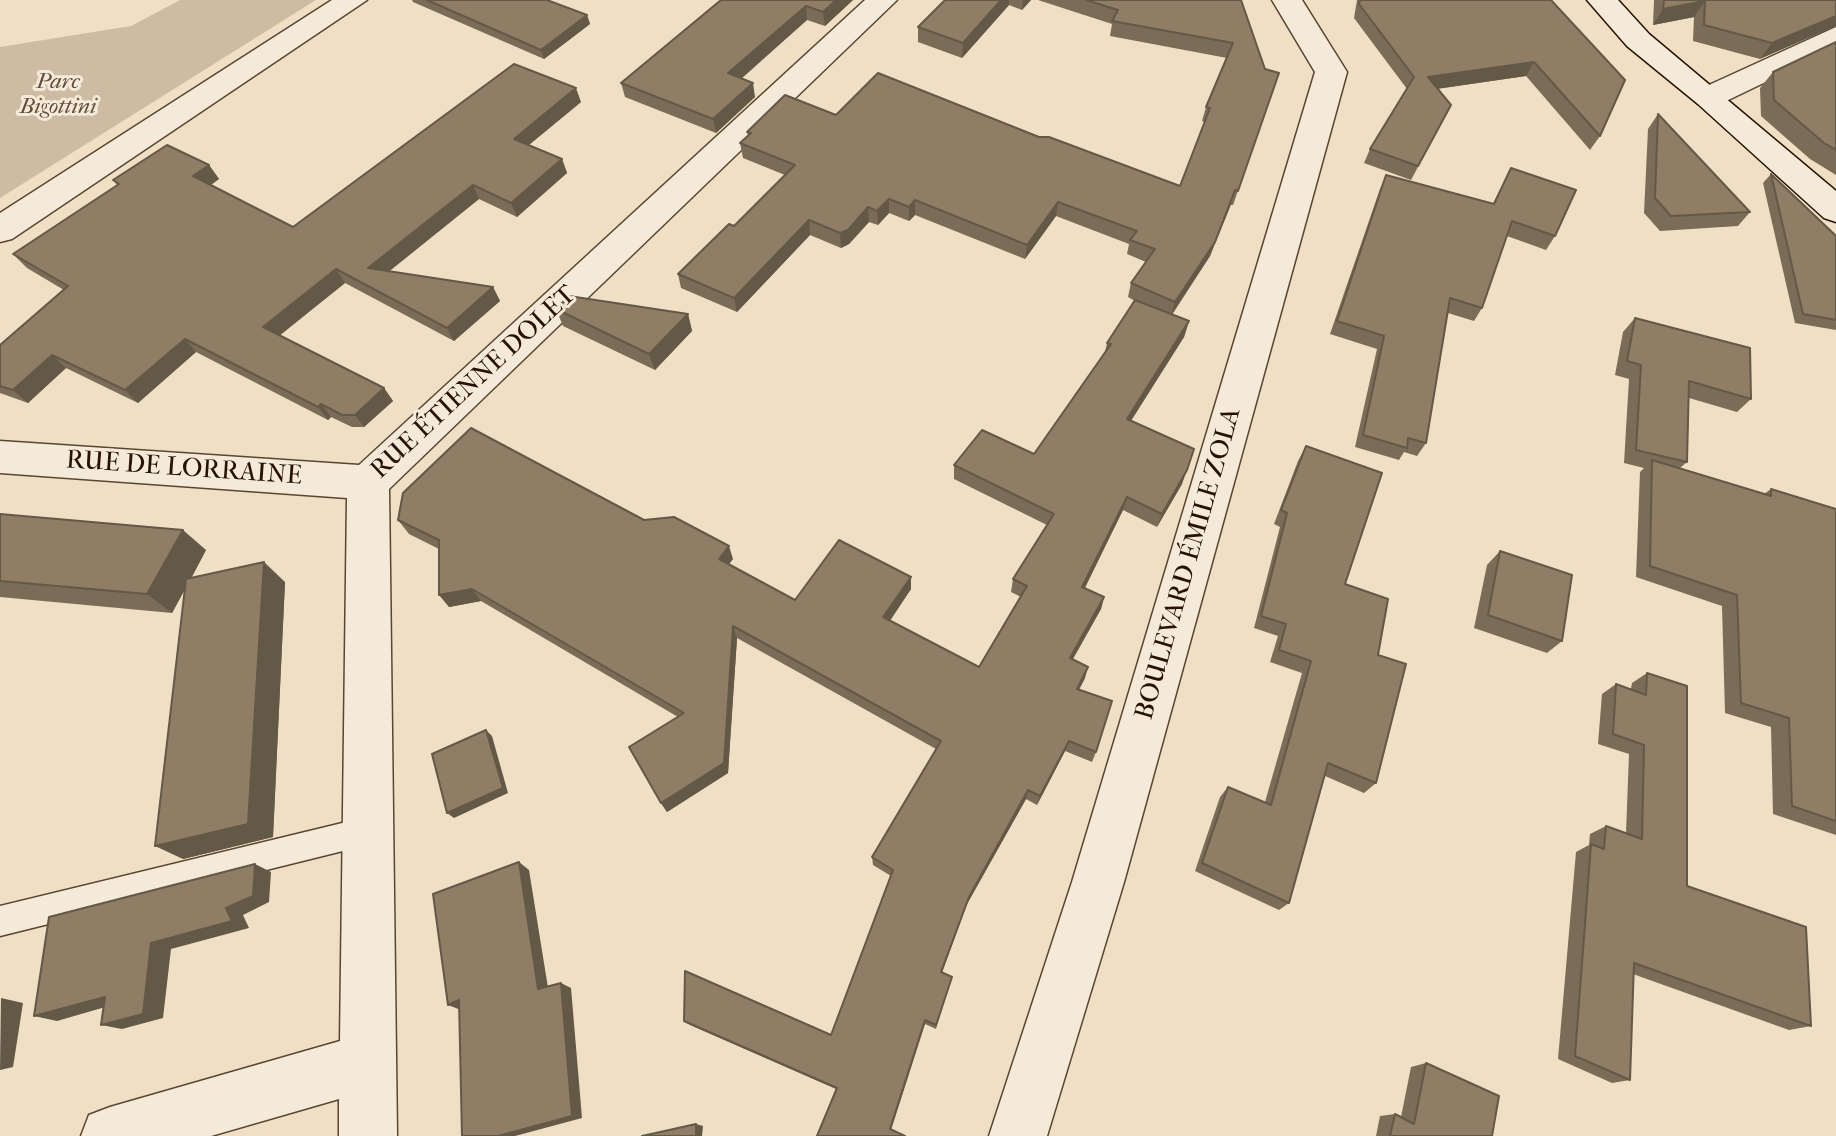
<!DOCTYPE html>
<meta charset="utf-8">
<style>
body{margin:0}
canvas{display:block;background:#efdfc4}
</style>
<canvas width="1836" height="1136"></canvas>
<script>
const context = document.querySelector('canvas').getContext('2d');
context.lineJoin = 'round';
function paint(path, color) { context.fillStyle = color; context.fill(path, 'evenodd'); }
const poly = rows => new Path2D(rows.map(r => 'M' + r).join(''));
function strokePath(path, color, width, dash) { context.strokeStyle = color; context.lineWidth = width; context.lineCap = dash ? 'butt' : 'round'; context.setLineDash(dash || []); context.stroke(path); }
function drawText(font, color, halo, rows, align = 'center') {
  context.font = font + ' "IM FELL French Canon",serif'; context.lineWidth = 6; context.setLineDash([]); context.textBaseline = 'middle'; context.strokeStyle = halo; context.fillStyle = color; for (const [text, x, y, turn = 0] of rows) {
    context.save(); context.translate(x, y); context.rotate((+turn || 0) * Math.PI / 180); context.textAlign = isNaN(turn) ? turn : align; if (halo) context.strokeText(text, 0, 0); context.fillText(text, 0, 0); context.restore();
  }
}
paint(poly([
 [180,0,316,0,0,198,0,47,131,26]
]), '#cdbca3');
const lane = poly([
 [367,817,377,821,381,831,377,841,367,845,0,936,0,906,367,817]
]);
const street = poly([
 [332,0,367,0,12,239,0,242,0,213,332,0],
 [865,0,897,0,389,489,397,1136,339,1136,339,1099,211,1136,81,1136,89,1115,110,1107,340,1041,347,498,0,473,0,441,359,465,865,0],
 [1272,0,1302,0,1347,72,1124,882,1047,1136,989,1136,1072,882,1315,72,1272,0],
 [1836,27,1836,48,1720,104,1709,107,1698,104,1693,97,1698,90,1836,27]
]);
const secondary = poly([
 [1587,0,1618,0,1649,34,1836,191,1836,222,1824,218,1698,104,1627,46,1587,0]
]);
strokePath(lane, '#594631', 3);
strokePath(street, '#594631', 3);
strokePath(secondary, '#271300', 3);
paint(lane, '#f5ead9');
paint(street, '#f5ead9');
paint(secondary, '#f5ead9');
paint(poly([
 [412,0,547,0,587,15,590,24,544,59,413,2],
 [721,0,853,0,825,26,807,20,741,78,755,97,716,133,625,97,621,83],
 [945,0,1031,0,1022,10,1009,5,962,58,918,42,918,27],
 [1038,0,1241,0,1265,69,1279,73,1233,205,1231,205,1210,256,1172,315,1189,321,1184,337,1131,421,1182,484,1157,527,1123,510,1085,588,1104,597,1101,609,1073,659,1085,678,1079,690,1096,752,1092,762,1065,751,1037,805,1026,799,967,904,942,973,952,977,936,1029,925,1024,817,1136,836,1089,690,1025,684,1021,831,1035,891,876,873,865,872,857,936,749,737,638,728,773,667,812,661,803,678,717,481,601,449,607,439,549,409,534,398,520,644,520,733,559,729,564,795,600,911,589,890,621,979,667,1021,597,1011,592,1013,579,1047,525,954,479,954,465,1034,454,1105,352,1107,343,1135,301,1128,297,1131,283,1146,262,1127,254,1129,244,1056,216,1025,259,915,215,909,221,889,213,878,225,869,222,849,244,841,248,810,235,737,312,681,288,678,274,734,226,785,175,743,158,740,143,748,136,747,132,836,115,1039,137,1180,186,1205,122,1202,121,1206,107,1227,58,1110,36,1112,24],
 [1357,0,1551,0,1600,136,1590,150,1526,76,1437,89,1451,105,1411,180,1364,163,1370,149,1407,89,1354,18],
 [1654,0,1836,0,1760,59,1693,41,1694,17,1653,25],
 [1836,42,1836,175,1810,159,1761,116,1760,88,1773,72],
 [581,102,529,145,562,159,567,173,517,217,479,199,389,271,493,287,500,301,454,341,345,283,279,335,384,388,393,401,364,427,352,427,331,417,328,420,196,352,138,403,66,368,28,403,0,393,0,345,64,290,27,268,13,254,117,185,113,180,209,165,219,179,211,185,293,227],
 [1658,114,1750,212,1738,226,1660,231,1644,213,1648,129],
 [1511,168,1555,236,1546,250,1507,236,1482,308,1474,321,1448,313,1426,443,1417,456,1404,452,1399,460,1355,447,1377,349,1330,334,1380,189,1386,175,1493,204],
 [1771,174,1836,236,1836,330,1795,323,1763,183],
 [556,309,688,314,692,331,655,370,563,326],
 [1635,318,1751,399,1737,412,1689,398,1687,462,1680,468,1764,494,1771,489,1836,509,1836,835,1773,814,1771,727,1725,713,1722,606,1636,577,1640,472,1644,468,1624,463,1629,379,1615,375,1623,332],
 [1306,446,1345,584,1378,655,1376,783,1364,793,1325,776,1289,903,1279,910,1195,871,1220,797,1228,787,1265,802,1302,673,1270,662,1278,636,1254,628,1280,527,1274,524,1298,461],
 [0,514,206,550,192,577,285,582,273,837,183,859,184,591,172,613,0,597],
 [1500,551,1562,641,1547,653,1474,628,1487,565],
 [1647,673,1687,886,1811,1026,1789,1030,1633,974,1630,1080,1612,1083,1558,1059,1576,852,1589,845,1590,834,1606,826,1626,833,1629,754,1598,744,1602,694,1616,684,1631,689,1632,683],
 [1426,1063,1492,1136,1376,1136,1380,1116,1395,1114,1401,1117,1411,1067]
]), '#7b6c58');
paint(poly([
 [836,0,853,0,825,26,823,12],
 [1001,0,1009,0,1009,5,962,58,963,43],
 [1023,0,1031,0,1022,10],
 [1705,1,1694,17,1653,25,1663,9],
 [806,6,807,20,731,88,728,73],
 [587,15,590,24,544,59,541,50],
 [1836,16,1836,26,1760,59,1772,43],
 [1534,62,1526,76,1421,91,1428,77],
 [753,83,755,97,716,133,713,119],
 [576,88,581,102,519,153,514,139],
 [562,159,567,173,517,217,511,203],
 [209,165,219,179,203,190,193,176],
 [473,185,479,199,376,282,368,268],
 [1235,190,1210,256,1171,315,1175,302],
 [889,199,889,213,878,225,877,211],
 [915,200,915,215,909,221,909,207],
 [1058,202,1056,216,1025,259,1027,245],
 [868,207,869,222,849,244,841,248,840,233],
 [809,220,810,235,737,312,734,298],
 [336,269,345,283,273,341,263,327],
 [493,287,500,301,454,341,447,328],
 [688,314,692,331,655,370,649,354],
 [1189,321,1184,337,1123,433,1127,419],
 [185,339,196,352,138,403,125,390],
 [52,355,66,368,28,403,13,390],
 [384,388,393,401,364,427,355,415],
 [321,404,331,417,328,420,318,407],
 [1187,470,1182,484,1157,527,1162,514],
 [1127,497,1123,510,1079,599,1082,587],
 [183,530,206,550,172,613,147,594],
 [729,546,733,559,723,571,719,559],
 [264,562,285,582,273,837,183,859,155,846],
 [911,577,911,589,884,629,883,617],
 [472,589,481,601,449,607,439,595],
 [1104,597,1101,609,1067,669,1070,658],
 [733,626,737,638,728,773,667,812,661,803],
 [1088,667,1085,678,1073,700,1077,689],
 [486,730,492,736,508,793,454,818,447,813],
 [1069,741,1065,751,1037,805,1040,796],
 [1028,790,1026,799,967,904,940,977,941,972,969,897],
 [519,862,529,870,549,994,538,989],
 [255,864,271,872,269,902,243,915,249,928,171,949,163,1018,122,1029,101,1025,151,943],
 [561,983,571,988,582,1118,515,1136,498,1136],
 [105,997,126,1001,57,1021,34,1016],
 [1,998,23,1003,13,1067,0,1070],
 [459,1000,461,1010,448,1005],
 [925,1020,925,1024,891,1130,890,1129],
 [696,1124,703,1126,702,1136,696,1136]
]), '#645847');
const building = poly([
 [427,0,547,0,587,15,541,50,427,0],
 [721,0,836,0,823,12,806,6,728,73,753,83,713,119,621,83,721,0],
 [945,0,1001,0,963,43,918,27,945,0],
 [1086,0,1241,0,1265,69,1279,73,1238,191,1235,190,1215,242,1175,302,1131,283,1155,249,1130,240,1137,231,1058,202,1027,245,915,200,909,207,889,199,877,211,868,207,848,230,840,233,809,220,734,298,678,274,729,224,734,226,795,165,740,143,751,133,747,132,785,95,836,115,878,73,1039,137,1049,137,1180,186,1210,108,1206,107,1233,43,1112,21,1118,10,1086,0],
 [1360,0,1551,0,1625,80,1600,136,1534,62,1428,77,1451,105,1418,166,1370,149,1414,77,1359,4,1360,0],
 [1664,0,1836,0,1836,16,1772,43,1704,25,1705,1,1663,9,1664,0],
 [1836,42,1836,150,1824,143,1774,100,1773,72,1836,42],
 [514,64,576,88,514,139,562,159,511,203,473,185,368,268,493,287,447,328,336,269,263,327,384,388,355,415,342,415,321,404,318,407,185,339,125,390,52,355,13,390,0,386,0,345,68,286,13,254,119,184,113,180,167,145,209,165,193,176,293,227,514,64],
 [1658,114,1750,212,1671,216,1655,198,1658,114],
 [1511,168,1576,190,1555,236,1512,221,1482,308,1450,298,1426,443,1408,438,1407,448,1363,435,1384,336,1337,321,1386,175,1494,204,1511,168],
 [1771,174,1836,236,1836,320,1803,314,1771,174],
 [569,296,688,314,649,354,556,309,569,296],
 [1135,300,1189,321,1127,419,1194,449,1187,470,1162,514,1127,497,1082,587,1104,597,1070,658,1088,667,1077,689,1112,701,1096,752,1069,741,1040,796,1028,790,969,897,941,972,952,977,936,1025,925,1020,890,1129,905,1136,817,1136,837,1088,684,1021,685,971,831,1035,893,870,872,857,941,741,733,626,724,763,661,803,629,747,684,713,472,589,439,595,439,540,398,520,403,493,471,428,644,520,674,517,729,546,719,559,795,600,839,540,911,577,883,617,979,667,1027,586,1013,579,1054,514,954,465,982,430,1034,454,1111,344,1107,343,1135,300],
 [1635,318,1750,348,1751,399,1689,381,1687,462,1636,450,1641,365,1627,361,1635,318],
 [1306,446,1382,473,1345,584,1388,599,1378,655,1406,664,1376,783,1328,763,1289,903,1202,863,1228,787,1271,805,1311,661,1279,650,1286,624,1261,616,1287,513,1281,510,1306,446],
 [1652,460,1771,496,1771,489,1836,509,1836,821,1792,806,1789,718,1741,703,1737,595,1650,566,1652,460],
 [0,514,183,530,147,594,0,581,0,514],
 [1500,551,1572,575,1562,641,1488,615,1500,551],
 [264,562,248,824,155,846,186,579,264,562],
 [1647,673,1687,686,1687,886,1806,927,1811,1026,1634,963,1630,1080,1575,1056,1591,844,1604,849,1606,826,1642,839,1644,745,1613,734,1616,684,1646,695,1647,673],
 [486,730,503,788,447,813,432,754,486,730],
 [519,862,538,989,561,983,572,1116,498,1136,462,1136,459,1000,448,1005,433,894,519,862],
 [255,864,253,896,226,908,232,921,151,943,143,1014,101,1025,105,997,34,1016,49,917,255,864],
 [1426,1063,1499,1096,1492,1136,1390,1136,1395,1114,1414,1124,1426,1063],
 [696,1124,696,1136,642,1136,696,1124]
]);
paint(building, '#8f7d66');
strokePath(building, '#645847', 2);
drawText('italic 22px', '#614e39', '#f5ead9', [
 ["Parc",58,83],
 ["Bigottini",58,108]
]);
drawText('26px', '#271300', '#f5ead9', [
 ["RUE ÉTIENNE DOLET",474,383,-43],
 ["RUE DE LORRAINE",184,469,4],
 ["BOULEVARD ÉMILE ZOLA",1189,564,-74]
]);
</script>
